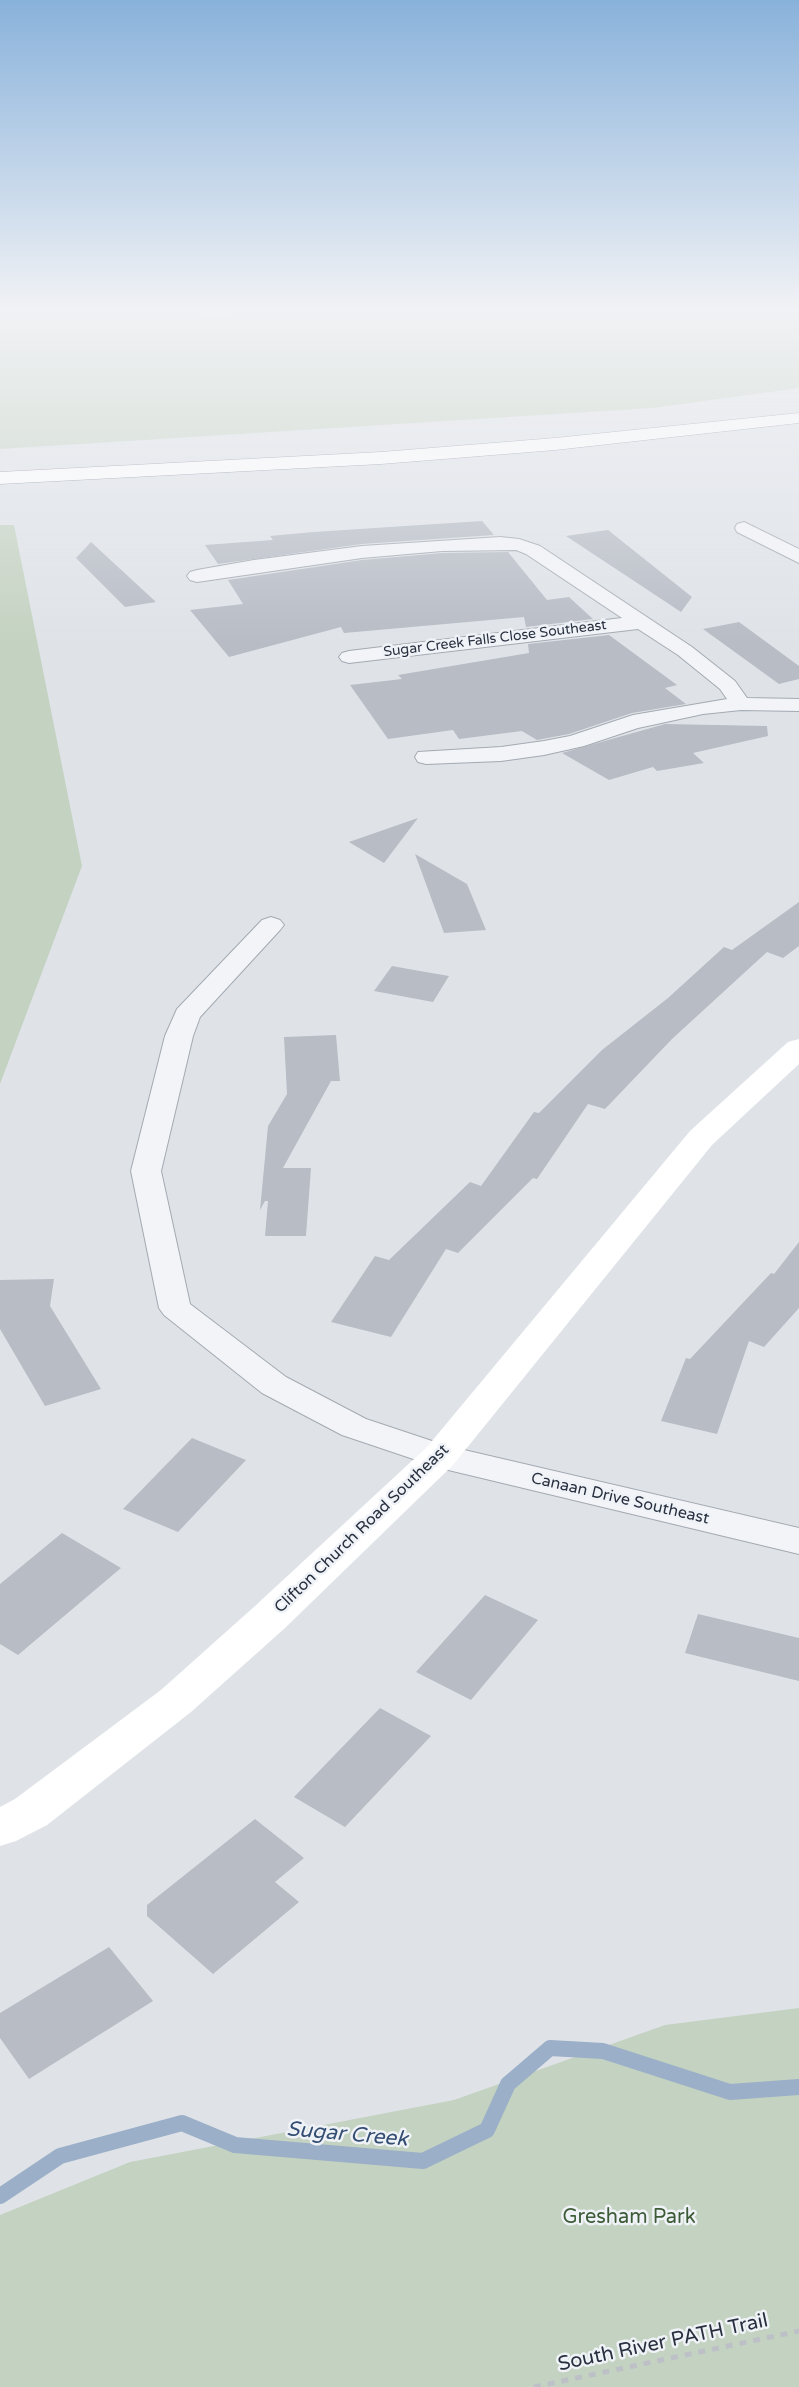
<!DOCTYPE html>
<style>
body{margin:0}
canvas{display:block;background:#dfe3e8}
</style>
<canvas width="799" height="2387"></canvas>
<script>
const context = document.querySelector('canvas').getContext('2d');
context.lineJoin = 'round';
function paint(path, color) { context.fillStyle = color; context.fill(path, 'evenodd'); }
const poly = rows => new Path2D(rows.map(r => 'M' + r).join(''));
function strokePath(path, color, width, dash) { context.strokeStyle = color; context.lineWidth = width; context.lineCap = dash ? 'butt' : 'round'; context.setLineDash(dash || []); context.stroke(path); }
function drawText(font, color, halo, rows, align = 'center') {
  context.font = font + ' "Varela Round",sans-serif'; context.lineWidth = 5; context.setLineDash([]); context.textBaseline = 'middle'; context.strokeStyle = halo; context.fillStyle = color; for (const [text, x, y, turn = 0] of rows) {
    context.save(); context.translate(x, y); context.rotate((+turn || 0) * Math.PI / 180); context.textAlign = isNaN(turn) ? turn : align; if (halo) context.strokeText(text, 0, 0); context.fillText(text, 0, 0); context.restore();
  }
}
paint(poly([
 [0,310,182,310,226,316,235,310,799,310,799,388,653,408,0,449],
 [0,525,14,525,82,866,0,1084],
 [799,2008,799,2387,0,2387,0,2215,130,2162,454,2100,665,2025]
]), '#c4d2c1');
strokePath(poly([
 [0,2196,60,2156,182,2123,235,2145,423,2161,487,2130,508,2084,550,2048,603,2051,730,2092,799,2087]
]), '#9bafc8', 16);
paint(poly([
 [482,521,494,535,362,544,218,564,205,545,273,540,270,536,314,532],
 [608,530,692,597,681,612,566,536],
 [91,542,156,602,125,607,76,558],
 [508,552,547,600,569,597,593,619,526,627,524,617,344,633,341,627,229,657,190,610,243,604,228,580,362,560,442,553],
 [739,622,799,666,799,679,779,684,703,629],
 [609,635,677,685,665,688,686,704,632,713,569,734,537,740,522,731,459,739,453,730,388,739,350,685,402,679,398,675,529,653,528,644],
 [665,724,767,726,768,736,693,753,704,763,657,771,653,767,609,780,562,753],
 [418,818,384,863,349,842],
 [415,854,467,884,486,930,444,933],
 [799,902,799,946,783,958,767,952,672,1039,605,1109,588,1104,537,1179,533,1178,458,1253,446,1249,391,1337,331,1322,375,1256,389,1260,470,1182,481,1186,534,1112,539,1113,602,1050,668,998,724,947,732,950],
 [392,966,414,970,449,976,433,1002,374,991],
 [336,1035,340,1081,331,1081,283,1168,311,1168,306,1236,265,1236,268,1201,265,1201,260,1210,268,1126,287,1094,284,1037],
 [799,1242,799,1308,764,1347,749,1341,717,1434,661,1421,686,1358,690,1359,771,1273,774,1274],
 [54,1279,50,1306,101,1389,45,1406,0,1329,0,1280],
 [192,1438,246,1460,178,1532,123,1509],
 [62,1533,121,1568,18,1655,0,1644,0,1584],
 [485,1595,538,1620,471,1700,416,1672],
 [698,1614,799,1638,799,1681,685,1653],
 [380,1708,431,1736,345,1827,294,1797],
 [255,1819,304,1858,275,1882,299,1902,213,1974,147,1916,147,1905],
 [109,1947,153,2001,29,2079,0,2038,0,2013]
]), '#b7bcc5');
const street = poly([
 [744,522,799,549,799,563,737,532,735,528,737,524,744,522],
 [500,537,519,539,540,546,692,647,735,681,747,698,799,699,799,711,741,710,703,714,638,728,584,746,544,755,501,761,426,764,418,762,415,757,418,752,501,747,544,741,570,736,633,715,727,699,720,689,678,655,638,629,349,663,342,661,339,657,342,653,349,651,622,618,526,554,516,550,442,551,362,558,197,582,190,580,187,576,190,572,197,570,254,560,362,546,500,537],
 [271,917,280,920,284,925,280,930,200,1017,193,1036,161,1171,190,1304,286,1377,366,1419,447,1446,799,1528,799,1554,440,1468,342,1435,262,1393,164,1315,159,1308,131,1171,165,1036,177,1009,262,920,271,917]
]);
const highway = poly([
 [799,413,799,423,555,450,381,464,0,484,0,472,381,452,555,438,799,413]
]);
strokePath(street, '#a4aab2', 2);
strokePath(highway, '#878f9f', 1);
strokePath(poly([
 [534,2387,799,2331]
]), '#bdc1c7', 5, [7, 7]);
paint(street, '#f2f4f7');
paint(poly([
 [799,1039,799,1064,712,1145,453,1465,285,1628,191,1712,47,1825,16,1841,0,1846,0,1807,15,1799,161,1690,255,1606,427,1447,690,1131,788,1042,799,1039]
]), '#fff');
paint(highway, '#fff');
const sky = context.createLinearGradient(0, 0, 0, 644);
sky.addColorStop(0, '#89b2db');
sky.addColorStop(0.48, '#f1f2f5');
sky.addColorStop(1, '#f1f2f500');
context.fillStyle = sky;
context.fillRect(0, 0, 799, 644);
drawText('14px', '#28303f', '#eff2f6', [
 ["Sugar Creek Falls Close Southeast",495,639,-7]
]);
drawText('16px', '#28303f', '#eff2f6', [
 ["Canaan Drive Southeast",620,1499,13],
 ["Clifton Church Road Southeast",362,1529,-44]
]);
drawText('20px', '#3c5b36', '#eff2f6', [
 ["Gresham Park",629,2218]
]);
drawText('20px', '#28303f', '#eff2f6', [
 ["South River PATH Trail",663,2343,-12]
]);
drawText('italic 21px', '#334d73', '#eff2f6', [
 ["Sugar Creek",347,2135,5]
]);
</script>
